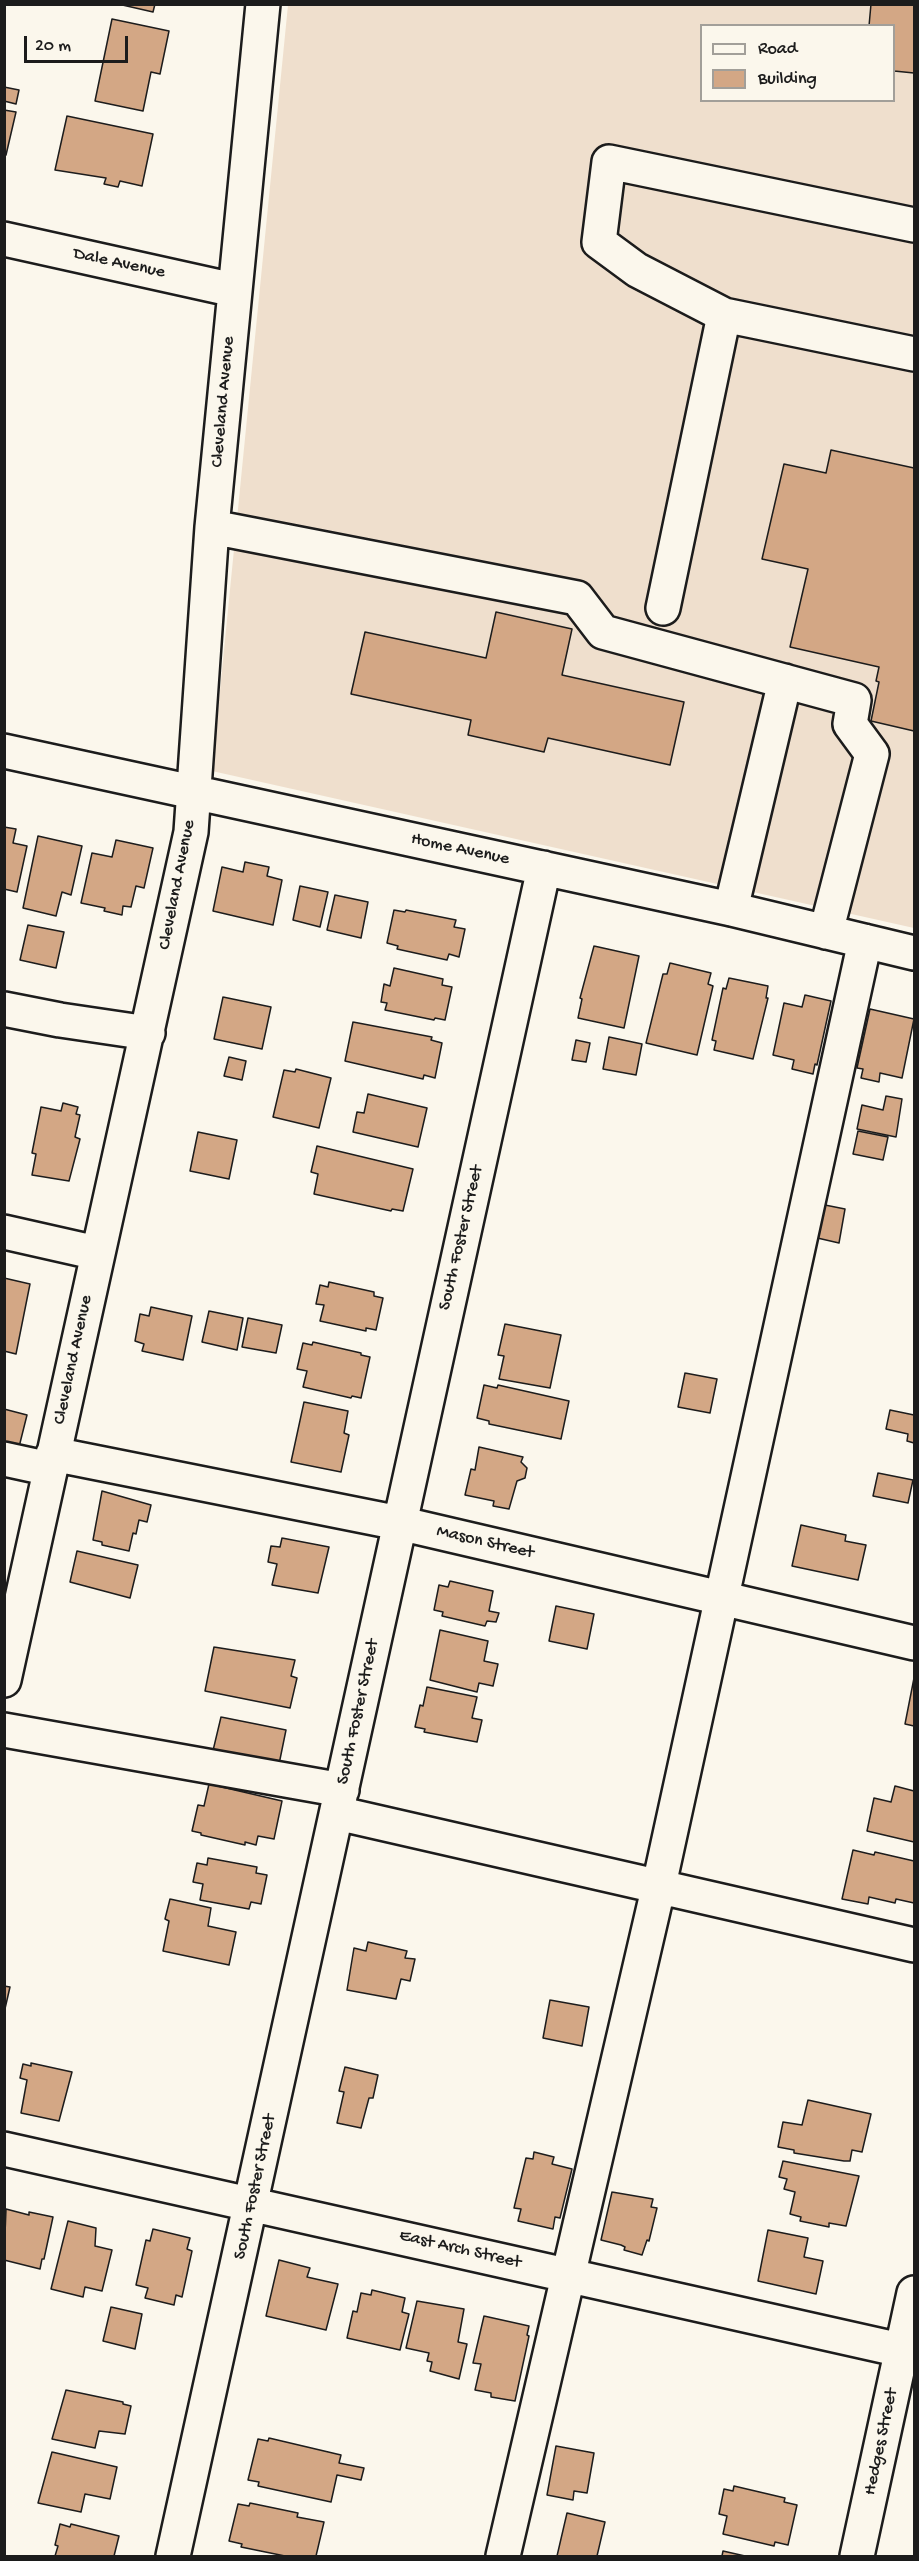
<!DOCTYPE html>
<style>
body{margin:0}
#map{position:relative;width:919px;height:2561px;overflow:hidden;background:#fbf7ec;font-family:"Gochi Hand",sans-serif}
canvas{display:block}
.frame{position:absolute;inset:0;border:6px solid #1c1c1c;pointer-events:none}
.legend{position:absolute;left:700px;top:24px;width:195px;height:78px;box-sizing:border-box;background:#fbf7ec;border:2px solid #a29f99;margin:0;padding:8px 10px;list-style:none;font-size:18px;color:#1c1c1c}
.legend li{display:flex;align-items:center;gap:12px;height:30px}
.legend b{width:30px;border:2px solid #a29f99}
.scale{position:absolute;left:24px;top:36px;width:104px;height:27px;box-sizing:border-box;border:3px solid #1c1c1c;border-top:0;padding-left:8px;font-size:18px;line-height:21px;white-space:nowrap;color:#1c1c1c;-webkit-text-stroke:4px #fbf7ec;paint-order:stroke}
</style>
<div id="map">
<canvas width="919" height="2561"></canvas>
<div class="frame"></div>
<ul class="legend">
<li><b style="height:8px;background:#fbf7ec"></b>Road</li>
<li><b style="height:16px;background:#d3a785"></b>Building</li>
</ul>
<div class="scale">20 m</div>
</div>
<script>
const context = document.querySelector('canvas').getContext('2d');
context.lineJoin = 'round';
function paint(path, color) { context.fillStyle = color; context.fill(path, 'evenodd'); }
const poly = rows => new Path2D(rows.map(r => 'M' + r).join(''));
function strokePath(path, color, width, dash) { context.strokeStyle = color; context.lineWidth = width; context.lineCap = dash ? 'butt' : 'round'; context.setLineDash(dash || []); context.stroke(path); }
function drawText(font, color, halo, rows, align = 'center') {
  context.font = font + ' "Gochi Hand",sans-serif'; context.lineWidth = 4.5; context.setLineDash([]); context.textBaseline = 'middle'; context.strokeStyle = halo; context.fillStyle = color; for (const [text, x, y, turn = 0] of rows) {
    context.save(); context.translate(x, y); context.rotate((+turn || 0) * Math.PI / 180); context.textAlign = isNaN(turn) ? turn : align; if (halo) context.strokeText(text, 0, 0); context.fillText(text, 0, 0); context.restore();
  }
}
paint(poly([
 [288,5,914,5,914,928,212,771],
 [702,26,894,26,894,100,702,100]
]), '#efdfcd');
const building = poly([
 [118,4,155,4,153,12,118,4],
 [871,4,914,4,914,73,894,71,894,26,869,26,871,4],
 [112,19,169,31,160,74,151,72,143,111,95,101,112,19],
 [4,87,19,90,16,104,4,101,4,87],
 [4,110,16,112,6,155,4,154,4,110],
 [67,116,153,134,142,186,120,181,118,187,104,184,106,178,55,170,67,116],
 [831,450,914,468,914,731,871,721,879,682,876,681,879,667,790,647,808,569,762,559,784,464,826,473,831,450],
 [496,612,572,629,562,675,684,702,670,765,548,738,544,752,468,735,471,720,351,694,365,632,486,658,496,612],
 [4,827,16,829,13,843,27,846,17,892,4,889,4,827],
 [38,836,82,846,71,895,62,892,56,916,23,908,38,836],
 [116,840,153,848,144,888,136,886,131,907,123,906,122,915,104,911,105,908,81,903,92,853,112,857,116,840],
 [245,862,269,867,267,876,282,880,273,925,213,911,222,867,243,872,245,862],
 [300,886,328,892,320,927,293,920,300,886],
 [335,895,368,902,361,938,327,930,335,895],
 [394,910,405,912,406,910,456,920,454,927,465,929,459,957,449,954,447,960,397,949,398,946,387,943,394,910],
 [28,925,64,932,56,968,20,960,28,925],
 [594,946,639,956,624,1028,578,1018,582,999,580,998,594,946],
 [670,963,711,973,708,984,713,986,697,1055,646,1043,663,974,667,974,670,963],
 [394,968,443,979,442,985,452,987,445,1020,435,1018,434,1020,385,1010,387,1003,381,1002,384,984,390,986,394,968],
 [729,978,768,986,766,998,768,998,753,1059,714,1050,716,1041,712,1040,723,988,726,989,729,978],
 [805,995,831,1001,817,1065,815,1064,813,1074,792,1069,794,1060,773,1055,784,1003,802,1007,805,995],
 [223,997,271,1007,262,1049,214,1039,223,997],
 [870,1009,914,1019,902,1078,880,1073,879,1082,861,1078,863,1069,857,1068,870,1009],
 [353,1022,432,1037,431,1040,442,1043,435,1078,424,1075,423,1079,345,1061,353,1022],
 [609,1037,642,1044,636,1075,603,1069,609,1037],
 [576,1040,590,1043,586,1062,572,1060,576,1040],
 [229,1057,246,1061,242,1080,224,1076,229,1057],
 [296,1069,331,1078,319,1128,273,1117,284,1070,295,1072,296,1069],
 [368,1094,427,1108,418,1147,353,1132,357,1112,364,1113,368,1094],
 [886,1096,902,1099,896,1137,857,1129,862,1105,883,1110,886,1096],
 [63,1103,78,1107,76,1114,80,1115,75,1137,80,1139,69,1181,32,1175,36,1154,32,1153,41,1107,61,1111,63,1103],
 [858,1131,888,1137,883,1160,853,1154,858,1131],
 [198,1132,237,1140,229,1179,190,1171,198,1132],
 [317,1146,413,1169,403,1211,392,1209,391,1211,314,1194,318,1174,311,1172,317,1146],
 [820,1204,845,1209,839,1243,813,1237,820,1204],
 [4,1278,30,1284,16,1354,4,1351,4,1278],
 [329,1282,374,1292,374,1296,383,1298,376,1330,366,1328,366,1331,320,1321,324,1305,316,1304,320,1285,328,1287,329,1282],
 [151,1307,192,1316,183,1360,142,1351,144,1344,135,1341,140,1314,149,1316,151,1307],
 [209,1311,243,1318,237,1350,202,1342,209,1311],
 [248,1318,282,1325,276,1353,242,1347,248,1318],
 [505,1324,561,1335,550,1388,499,1379,504,1356,498,1355,505,1324],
 [313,1342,361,1353,361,1355,370,1357,361,1398,352,1396,351,1398,303,1387,307,1371,297,1369,303,1343,312,1345,313,1342],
 [685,1373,717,1379,710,1413,678,1407,685,1373],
 [484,1385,497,1388,498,1385,569,1401,561,1439,489,1424,489,1421,477,1418,484,1385],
 [304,1402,348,1411,344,1433,349,1435,341,1472,291,1462,304,1402],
 [4,1409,27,1415,17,1455,4,1452,4,1409],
 [890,1410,914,1415,914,1443,907,1441,908,1434,886,1429,890,1410],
 [479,1447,523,1457,521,1462,527,1468,525,1478,517,1481,509,1509,493,1506,494,1501,465,1495,471,1469,475,1470,479,1447],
 [878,1473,913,1480,908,1503,873,1496,878,1473],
 [102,1491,151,1505,147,1522,139,1520,136,1534,133,1533,129,1551,102,1545,102,1542,93,1540,102,1491],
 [801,1525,846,1535,845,1541,866,1545,858,1580,792,1566,801,1525],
 [282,1538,329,1547,318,1593,272,1585,277,1564,268,1562,271,1546,280,1547,282,1538],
 [77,1551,138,1565,130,1598,70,1582,77,1551],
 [450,1581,493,1591,489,1611,499,1613,496,1622,487,1621,485,1626,442,1616,443,1612,434,1610,439,1585,448,1587,450,1581],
 [556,1606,594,1614,587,1649,549,1641,556,1606],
 [440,1630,488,1641,484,1661,498,1664,493,1686,479,1683,477,1692,430,1680,440,1630],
 [214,1647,295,1660,291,1676,297,1678,290,1708,205,1691,214,1647],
 [914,1678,914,1726,905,1724,914,1678],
 [427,1687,477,1697,472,1718,482,1720,477,1742,424,1732,425,1729,415,1727,420,1705,423,1706,427,1687],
 [221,1717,286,1730,277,1774,211,1759,221,1717],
 [209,1784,282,1801,274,1839,258,1836,256,1845,245,1842,245,1845,201,1835,201,1833,192,1831,198,1805,204,1806,209,1784],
 [895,1786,914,1791,914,1842,867,1831,874,1798,891,1802,895,1786],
 [853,1850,874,1855,875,1852,914,1861,914,1903,896,1899,895,1903,869,1897,868,1904,842,1899,853,1850],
 [208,1858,257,1867,256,1873,267,1875,261,1904,251,1902,249,1909,200,1900,203,1884,193,1882,197,1863,207,1865,208,1858],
 [170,1899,211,1908,208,1926,236,1932,229,1965,163,1951,169,1921,165,1919,170,1899],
 [368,1942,407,1951,405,1958,415,1959,410,1981,401,1979,396,1999,347,1990,354,1948,366,1951,368,1942],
 [4,1986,10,1987,4,2013,4,1986],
 [550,2000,589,2007,582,2046,543,2038,550,2000],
 [31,2063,72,2072,59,2121,21,2113,27,2080,20,2078,23,2064,31,2066,31,2063],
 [345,2067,378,2075,373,2098,369,2098,361,2128,337,2123,344,2092,339,2091,345,2067],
 [808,2100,871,2114,862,2152,852,2150,850,2161,844,2161,794,2153,794,2150,778,2147,783,2122,802,2125,808,2100],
 [534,2152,554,2157,552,2164,572,2169,560,2218,555,2217,553,2229,518,2221,521,2209,514,2208,526,2158,533,2159,534,2152],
 [783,2161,859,2176,846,2226,829,2223,829,2227,800,2221,801,2217,790,2214,795,2192,784,2189,787,2179,779,2177,783,2161],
 [612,2192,653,2199,651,2207,657,2208,649,2241,647,2240,642,2255,624,2250,625,2247,621,2245,601,2240,612,2192],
 [6,2209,29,2215,29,2212,53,2217,44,2259,42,2259,40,2269,4,2260,6,2209],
 [68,2221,96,2228,95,2246,112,2250,102,2291,85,2287,83,2297,51,2289,68,2221],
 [153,2229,190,2238,187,2249,192,2251,182,2297,176,2295,174,2305,145,2298,148,2288,136,2285,146,2240,150,2241,153,2229],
 [768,2230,808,2238,804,2257,823,2261,816,2294,758,2281,768,2230],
 [279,2260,310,2268,307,2277,338,2284,326,2330,266,2316,279,2260],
 [372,2290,405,2298,402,2312,409,2314,400,2350,347,2338,353,2311,357,2312,361,2293,371,2295,372,2290],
 [417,2301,464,2309,458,2342,467,2344,459,2379,430,2371,432,2362,427,2361,429,2353,406,2348,417,2301],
 [111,2307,142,2314,135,2349,103,2341,111,2307],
 [484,2316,529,2326,527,2335,529,2336,515,2401,491,2397,491,2393,475,2390,481,2364,473,2363,484,2316],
 [66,2390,123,2402,123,2404,131,2406,125,2434,99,2431,95,2448,52,2439,66,2390],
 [269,2438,341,2455,339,2463,364,2468,361,2480,337,2475,331,2502,258,2486,259,2482,248,2480,258,2439,268,2441,269,2438],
 [556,2446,594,2453,587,2493,574,2491,573,2500,547,2495,556,2446],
 [52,2452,117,2467,110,2499,85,2494,81,2512,38,2503,52,2452],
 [734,2486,785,2498,784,2502,797,2505,788,2545,775,2542,774,2546,723,2534,727,2516,719,2514,724,2489,733,2491,734,2486],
 [250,2503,298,2513,297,2517,324,2522,316,2556,285,2556,241,2547,242,2544,229,2541,238,2504,249,2506,250,2503],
 [567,2513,605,2522,597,2556,557,2556,567,2513],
 [60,2524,70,2527,71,2524,119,2536,114,2556,55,2556,58,2546,55,2545,60,2524],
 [723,2551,745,2556,722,2556,723,2551]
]);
paint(building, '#d3a785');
strokePath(building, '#1c1c1c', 1.5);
const minor = poly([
 [914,225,609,162,599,242,637,270,724,315,914,354],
 [4,239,234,290],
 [212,527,577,598,603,632,854,700,850,724,872,754,826,932],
 [663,608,724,315],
 [4,751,731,909,914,953],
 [731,909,785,681],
 [4,1009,60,1020,148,1033],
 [4,1232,97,1253],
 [53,1454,399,1523,914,1643],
 [4,1459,50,1469],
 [4,1680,191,832,212,527,263,4],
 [4,1730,342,1790],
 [337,1813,914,1945],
 [4,2149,914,2353],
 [173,2556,544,868],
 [503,2556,659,1885,865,941],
 [857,2556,914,2293]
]);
strokePath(minor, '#1c1c1c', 38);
strokePath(minor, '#fbf7ec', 33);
drawText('18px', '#1c1c1c', '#fbf7ec', [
 ["Dale Avenue",119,264,12],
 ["Cleveland Avenue",224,402,-85],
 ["Home Avenue",460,850,12],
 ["Cleveland Avenue",178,885,-79],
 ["South Foster Street",462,1238,-77],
 ["Cleveland Avenue",74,1360,-78],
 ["Mason Street",485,1543,13],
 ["South Foster Street",359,1712,-78],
 ["South Foster Street",256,2187,-78],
 ["East Arch Street",460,2250,13],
 ["Hedges Street",882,2442,-78]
]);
</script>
